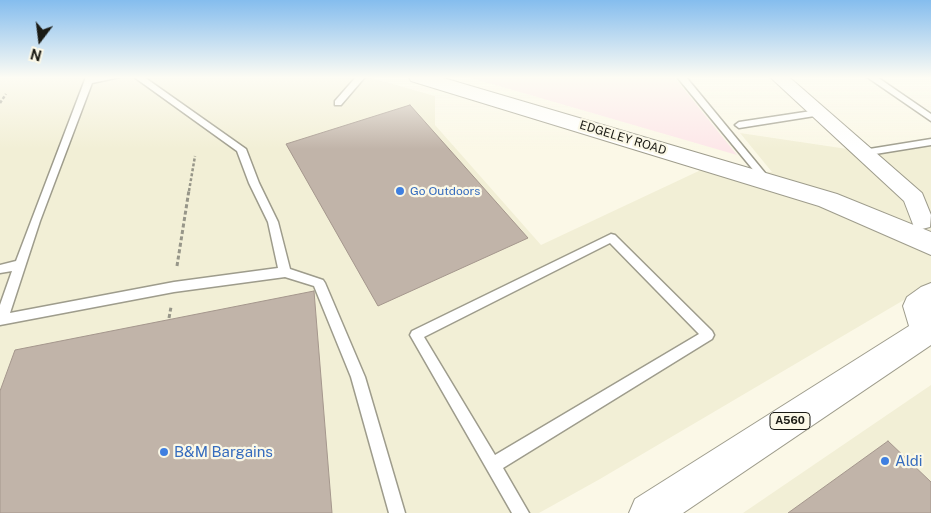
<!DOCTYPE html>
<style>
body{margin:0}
#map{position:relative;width:931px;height:513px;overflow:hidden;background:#fbf8e7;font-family:"Public Sans",sans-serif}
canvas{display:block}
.north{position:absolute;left:15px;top:15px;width:50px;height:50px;-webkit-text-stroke:4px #fbf8e7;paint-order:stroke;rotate:195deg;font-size:14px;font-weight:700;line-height:20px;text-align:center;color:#1b1b15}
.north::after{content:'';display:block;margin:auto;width:18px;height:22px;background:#1b1b15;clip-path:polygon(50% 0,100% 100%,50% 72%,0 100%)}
</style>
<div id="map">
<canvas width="931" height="513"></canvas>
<div class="north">N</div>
</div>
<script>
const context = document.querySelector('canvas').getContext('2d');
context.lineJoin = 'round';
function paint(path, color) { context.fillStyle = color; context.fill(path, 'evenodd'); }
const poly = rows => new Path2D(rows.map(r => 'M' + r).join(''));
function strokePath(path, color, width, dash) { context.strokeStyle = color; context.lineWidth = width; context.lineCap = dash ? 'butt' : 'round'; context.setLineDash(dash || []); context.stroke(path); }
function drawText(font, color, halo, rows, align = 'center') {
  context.font = font + ' "Public Sans",sans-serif'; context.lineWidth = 4.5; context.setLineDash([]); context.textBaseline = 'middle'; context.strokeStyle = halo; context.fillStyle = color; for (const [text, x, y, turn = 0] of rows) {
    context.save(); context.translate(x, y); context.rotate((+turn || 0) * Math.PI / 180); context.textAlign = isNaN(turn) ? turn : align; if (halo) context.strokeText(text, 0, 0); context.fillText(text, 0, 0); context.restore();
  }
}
paint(poly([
 [0,77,368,77,435,96,435,125,541,245,703,169,772,172,740,133,881,154,931,145,931,284,600,479,539,513,0,513],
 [931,385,931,513,743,513]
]), '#f2efd6');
paint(poly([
 [468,77,674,77,737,155]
]), '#fde7e9');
const building = poly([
 [410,105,528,238,378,306,286,144,410,105],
 [314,291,332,513,0,513,0,391,15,350,314,291],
 [888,441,931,482,931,513,788,513,888,441]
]);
paint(building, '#c1b4a9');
strokePath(building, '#a5978d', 1);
const service = poly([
 [86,77,120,77,92,83,40,221,10,313,174,282,278,268,268,222,249,183,237,151,134,77,144,77,246,149,259,183,278,222,290,269,323,280,325,283,365,377,405,513,389,513,351,377,314,286,285,277,174,292,0,325,0,305,12,271,0,273,0,265,16,261,86,77],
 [356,77,365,77,341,105,335,105,335,101,356,77],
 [677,77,686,77,770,179,772,181,770,183,764,183,677,77],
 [867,77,877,77,931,114,931,121,867,77],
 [818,110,822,113,821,115,739,128,735,125,739,122,818,110],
 [931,139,931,145,863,156,858,153,863,150,931,139],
 [611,234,615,235,712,331,714,335,712,339,503,468,529,513,512,513,410,335,412,331,611,234],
 [610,243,699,334,495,455,424,337,610,243]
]);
const minor = poly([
 [770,77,789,77,922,193,931,215,930,227,922,229,914,227,904,201,770,77]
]);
const secondary = poly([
 [409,77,440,77,837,194,931,232,931,255,819,206,411,81,409,77]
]);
const primary = poly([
 [931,283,931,345,683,513,629,513,635,499,909,326,903,306,907,297,921,287,931,283]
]);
strokePath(service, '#9e9c8c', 3);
strokePath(minor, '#9e9c8c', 2);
strokePath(secondary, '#9e9c8c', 2);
strokePath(primary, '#9e9c8c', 2);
strokePath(poly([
 [0,103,6,94],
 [189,191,195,156]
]), '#979689', 2.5, [3, 2]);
strokePath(poly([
 [177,266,189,190],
 [169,318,171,307]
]), '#979689', 3, [4, 2.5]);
paint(service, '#fff');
paint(minor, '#fff');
paint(secondary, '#fff');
paint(primary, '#fff');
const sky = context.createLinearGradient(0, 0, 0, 149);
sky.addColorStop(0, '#85bdee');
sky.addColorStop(0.52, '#fdfcf4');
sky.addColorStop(1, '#fdfcf400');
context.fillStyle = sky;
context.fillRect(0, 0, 931, 149);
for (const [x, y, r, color] of [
 [400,191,5,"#3f7fe0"],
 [164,452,5,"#3f7fe0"],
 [885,461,5,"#3f7fe0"]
]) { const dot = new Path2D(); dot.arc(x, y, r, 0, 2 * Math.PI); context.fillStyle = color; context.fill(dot); strokePath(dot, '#fbf8e7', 2); }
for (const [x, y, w] of [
 [790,421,40]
]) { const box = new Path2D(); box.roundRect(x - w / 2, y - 8.5, w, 17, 4); context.fillStyle = '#fbf8e7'; context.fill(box); strokePath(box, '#1b1b15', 1); }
drawText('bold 11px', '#1b1b15', null, [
 ["A560",790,421]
]);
drawText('12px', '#1b1b15', '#fbf8e7', [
 ["EDGELEY ROAD",623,138,17]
]);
drawText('12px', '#366cbe', '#fbf8e7', [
 ["Go Outdoors",410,191]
], 'left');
drawText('15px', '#366cbe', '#fbf8e7', [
 ["B&M Bargains",174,452],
 ["Aldi",895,461]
], 'left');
</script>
